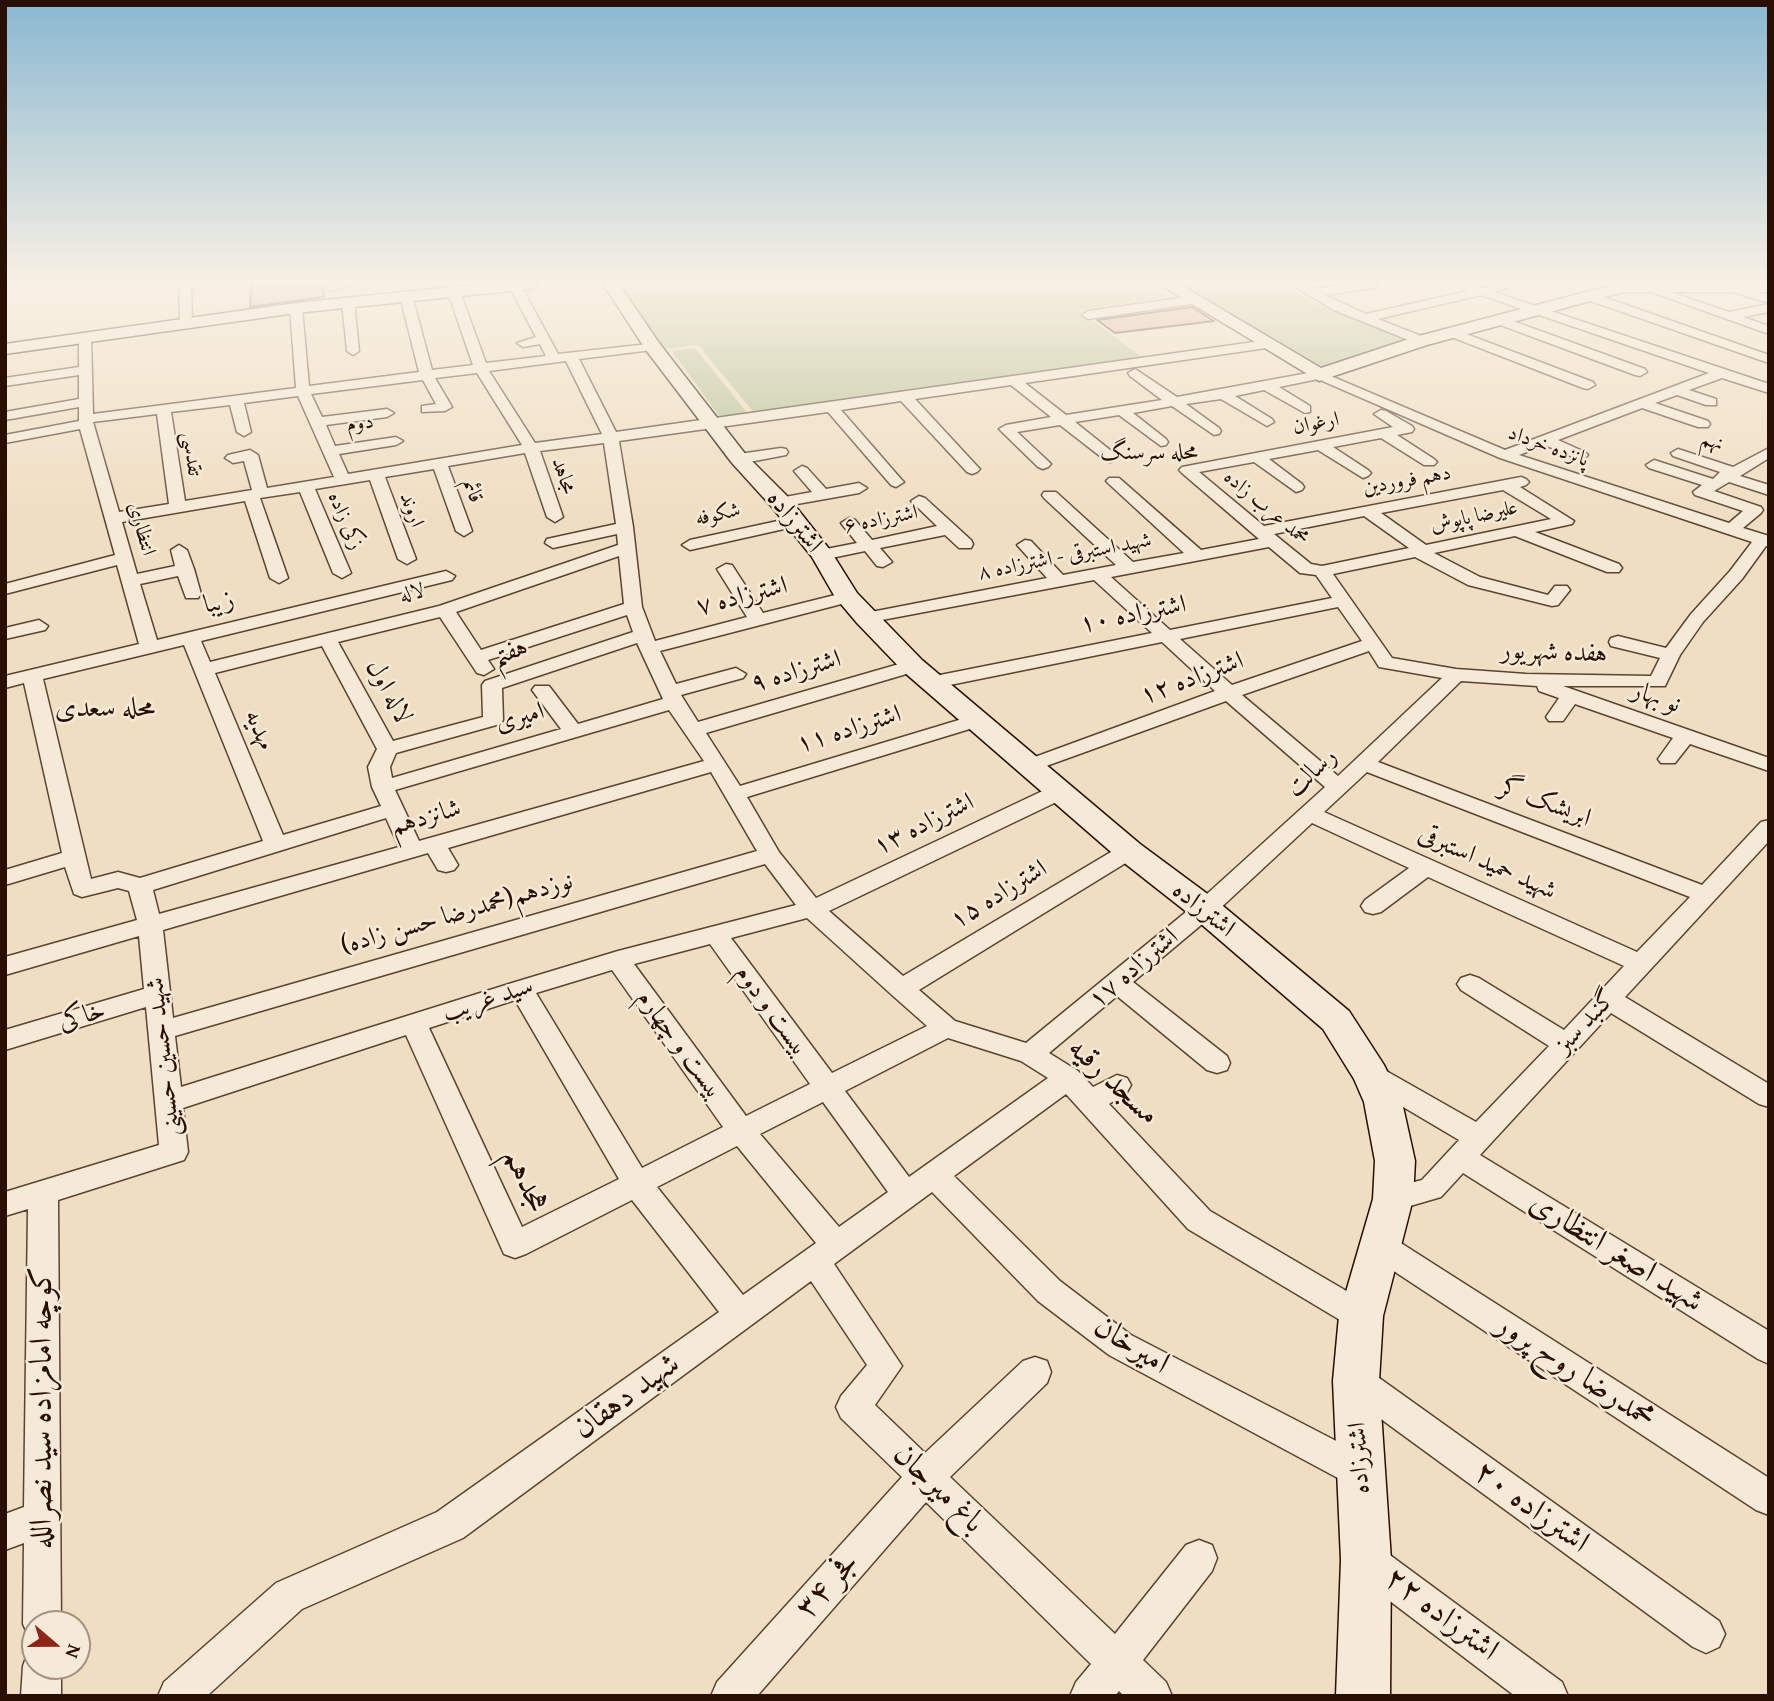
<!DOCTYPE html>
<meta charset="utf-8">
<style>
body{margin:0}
#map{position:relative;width:1774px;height:1701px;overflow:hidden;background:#f0dec2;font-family:"Gentium Book Plus",serif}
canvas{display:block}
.frame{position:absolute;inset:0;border:7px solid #280f01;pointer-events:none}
.north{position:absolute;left:21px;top:1610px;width:70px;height:70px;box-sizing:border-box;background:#f5ead7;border:2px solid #a39281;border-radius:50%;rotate:110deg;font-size:19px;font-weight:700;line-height:28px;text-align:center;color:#280f01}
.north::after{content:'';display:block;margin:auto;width:24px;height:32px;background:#8f2418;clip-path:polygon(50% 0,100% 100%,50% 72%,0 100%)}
</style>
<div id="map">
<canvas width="1774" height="1701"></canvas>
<div class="frame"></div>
<div class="north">N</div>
</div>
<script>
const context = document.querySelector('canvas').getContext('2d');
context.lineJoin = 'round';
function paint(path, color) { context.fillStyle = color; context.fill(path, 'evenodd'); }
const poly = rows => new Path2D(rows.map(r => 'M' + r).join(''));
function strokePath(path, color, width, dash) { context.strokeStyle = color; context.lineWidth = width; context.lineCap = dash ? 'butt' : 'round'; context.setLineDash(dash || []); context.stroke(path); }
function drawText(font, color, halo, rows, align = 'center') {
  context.font = font + ' "Gentium Book Plus",Amiri,serif'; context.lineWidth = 5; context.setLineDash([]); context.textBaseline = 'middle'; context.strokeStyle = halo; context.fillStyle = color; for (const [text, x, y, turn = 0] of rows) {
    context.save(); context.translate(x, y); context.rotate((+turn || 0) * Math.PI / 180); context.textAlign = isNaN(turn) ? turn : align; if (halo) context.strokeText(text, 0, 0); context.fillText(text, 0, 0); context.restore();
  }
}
paint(poly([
 [626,284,1149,284,1170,297,1078,310,1142,357,756,415,698,345,663,349,621,286],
 [1180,284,1281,284,1326,308,1407,340,1323,367],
 [695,348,749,415,721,419,672,351]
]), '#b7c295');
const building = poly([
 [251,284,322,284,324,297,250,307,251,284],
 [1192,307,1214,321,1115,333,1097,320,1192,307]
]);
paint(building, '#dca793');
strokePath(building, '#280f01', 2);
const street = poly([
 [179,284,191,284,192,323,186,327,180,323,179,284],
 [328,284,358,284,330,291,324,287,328,284],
 [445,284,457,284,486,363,546,356,540,344,523,347,517,343,536,337,508,284,520,284,558,354,657,343,657,349,652,350,579,359,616,432,1268,340,1273,341,1273,347,1025,383,1066,415,1162,400,1130,376,1128,373,1135,369,1177,397,1319,371,1505,450,1709,373,1481,295,1378,319,1426,338,1427,341,1421,345,1334,310,1290,284,1305,284,1314,289,1350,284,1380,284,1374,288,1325,295,1366,314,1468,291,1453,284,1471,284,1482,288,1498,284,1520,284,1494,292,1769,384,1769,393,1722,378,1689,390,1716,399,1716,405,1706,405,1677,395,1655,403,1708,421,1710,424,1708,427,1698,427,1642,408,1558,440,1585,452,1588,455,1585,458,1575,458,1545,445,1519,455,1729,523,1743,511,1695,495,1693,492,1702,485,1649,468,1646,465,1654,460,1713,479,1720,472,1673,456,1671,453,1678,449,1733,467,1769,448,1769,458,1740,476,1769,485,1769,495,1729,482,1714,491,1761,507,1763,510,1761,513,1743,528,1769,536,1769,547,1766,546,1742,579,1703,622,1680,655,1665,686,1563,686,1769,758,1769,771,1690,744,1675,763,1661,763,1658,759,1673,738,1575,704,1563,721,1549,721,1546,717,1559,698,1539,691,1537,686,1461,681,1378,762,1702,885,1761,822,1769,820,1769,841,1625,997,1769,1084,1769,1107,1759,1104,1611,1013,1480,1155,1769,1331,1769,1364,1758,1359,1463,1173,1441,1197,1393,1211,1383,1208,1378,1199,1383,1190,1422,1180,1459,1140,1361,1082,1357,1075,1361,1068,1371,1065,1381,1068,1476,1122,1549,1046,1461,990,1457,984,1461,978,1470,975,1479,978,1564,1030,1624,966,1428,877,1381,912,1373,914,1365,912,1361,906,1365,900,1409,868,1312,823,1213,915,1133,982,1227,1056,1230,1063,1227,1070,1217,1073,1207,1070,1117,996,1049,1053,1078,1071,1093,1087,1117,1075,1127,1078,1131,1085,1127,1092,1109,1104,1210,1211,1372,1306,1377,1316,1372,1326,1361,1330,1350,1326,1188,1229,1066,1094,954,1176,1060,1281,1131,1335,1373,1460,1378,1472,1373,1484,1361,1489,1349,1484,1109,1355,1038,1301,932,1192,834,1264,902,1366,875,1405,925,1453,1023,1361,1035,1357,1047,1361,1051,1372,1047,1383,950,1477,1115,1634,1186,1545,1199,1540,1212,1545,1217,1558,1212,1571,1143,1660,1166,1682,1172,1696,1124,1696,1119,1691,1115,1696,1070,1696,1076,1682,1091,1664,926,1502,757,1696,711,1696,717,1682,902,1477,841,1418,836,1407,841,1396,867,1365,811,1281,463,1538,302,1609,207,1696,158,1696,164,1682,276,1583,437,1512,719,1312,632,1200,526,1254,515,1258,504,1254,406,1035,183,1108,188,1152,184,1160,58,1200,61,1624,35,1624,35,1640,29,1637,23,1624,24,1543,5,1550,5,1514,24,1507,28,1209,5,1216,5,1192,159,1145,146,1007,5,1050,5,1030,144,989,139,936,5,975,5,957,137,920,129,891,118,888,82,897,74,894,65,867,5,885,5,870,62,853,24,683,5,688,5,676,139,644,117,565,5,594,5,584,115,555,80,429,5,443,5,435,79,421,79,407,5,420,5,412,79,399,79,375,5,386,5,378,79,367,79,337,85,333,91,337,93,414,296,388,290,308,296,304,302,308,309,386,419,372,400,296,406,292,412,296,432,370,473,365,445,284],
 [566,361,602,434,535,443,489,371,566,361],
 [477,373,522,445,348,474,339,454,396,445,403,441,396,437,335,446,326,425,387,417,394,413,387,409,322,417,311,394,423,380,436,404,422,406,422,412,445,411,452,407,435,378,477,373],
 [1318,379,1500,458,1752,542,1730,571,1691,614,1666,648,1618,636,1611,638,1609,642,1611,646,1660,658,1651,676,1526,674,1456,669,1392,658,1333,574,1415,557,1468,585,1552,606,1558,605,1570,590,1567,586,1555,586,1548,595,1480,577,1434,553,1515,536,1607,572,1619,572,1622,568,1619,564,1535,532,1572,524,1574,521,1520,487,1526,485,1529,482,1526,479,1521,477,1264,526,1199,472,1254,462,1296,492,1302,490,1304,487,1302,484,1269,459,1318,450,1363,478,1368,476,1371,473,1368,470,1333,447,1381,438,1424,465,1434,465,1437,462,1434,459,1397,435,1412,432,1414,429,1412,426,1386,411,1381,410,1374,414,1393,427,1182,467,1179,470,1182,473,1259,539,1201,550,1119,478,1109,478,1106,481,1109,484,1184,553,1133,562,1056,492,1044,492,1042,495,1044,498,1116,565,1063,575,1031,541,1025,540,1017,545,1047,578,866,613,857,618,866,623,1094,580,1152,633,935,676,925,682,935,688,1162,642,1215,691,1024,761,1020,765,1024,769,1038,769,1226,701,1325,787,1197,903,1026,1043,955,1021,919,990,1137,856,1140,851,1137,846,1129,844,1121,846,903,976,829,911,1069,796,1072,791,1069,786,1061,785,1053,786,816,898,779,852,747,797,986,724,989,720,986,716,979,714,972,716,740,786,706,733,920,670,923,666,920,662,906,662,698,722,681,695,743,678,746,674,736,668,676,684,660,651,853,601,856,597,847,592,763,613,732,565,726,564,717,569,747,617,655,641,642,607,633,527,619,441,828,412,891,485,896,487,904,482,901,479,841,410,901,401,967,472,972,474,977,472,980,469,977,466,915,399,1011,385,1051,417,1006,425,999,429,1038,467,1043,469,1048,467,1051,464,1048,461,1017,432,1060,425,1105,460,1110,462,1115,460,1118,457,1115,454,1075,422,1119,415,1161,446,1166,445,1168,442,1166,439,1133,413,1172,406,1214,435,1219,434,1221,431,1219,428,1186,404,1221,399,1267,426,1274,422,1272,419,1235,396,1264,390,1305,413,1310,412,1310,406,1279,387,1318,379],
 [298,396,334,477,267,488,258,455,250,450,228,455,225,458,233,463,244,461,252,490,185,501,171,412,230,405,237,432,244,436,251,432,244,403,298,396],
 [157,414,169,504,119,512,93,422,157,414],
 [604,443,616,524,547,539,545,543,553,548,617,534,618,545,439,606,210,662,201,641,452,580,455,576,446,571,157,640,140,584,178,576,186,598,198,598,201,594,194,569,187,550,179,545,171,550,175,566,137,574,122,522,245,501,270,578,279,583,288,578,260,498,300,492,333,573,342,578,351,573,315,489,370,480,398,559,407,564,416,559,385,477,434,469,456,531,464,536,472,531,448,466,525,453,547,517,555,522,563,517,540,451,604,443],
 [1503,490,1551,519,1426,545,1381,513,1503,490],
 [1364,516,1409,548,1322,566,1311,564,1274,534,1364,516],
 [1269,547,1300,573,1316,575,1332,598,1170,630,1111,577,1269,547],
 [619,556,624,604,481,650,456,612,619,556],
 [1338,607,1362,641,1232,685,1180,639,1338,607],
 [627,615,633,632,485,681,482,685,483,717,393,741,338,642,440,617,477,673,484,675,494,669,488,660,627,615],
 [637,643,663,699,578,724,549,686,535,686,532,690,561,729,392,778,390,767,396,753,500,724,503,720,502,688,637,643],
 [184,645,263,841,140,878,118,872,91,879,43,679,184,645],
 [322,646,377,749,368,767,372,787,381,806,283,835,215,673,322,646],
 [1369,651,1379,667,1442,678,1338,776,1242,695,1369,651],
 [669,710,704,761,419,841,395,790,669,710],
 [711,772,757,851,173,1018,163,930,428,853,438,870,446,872,454,870,458,865,448,848,711,772],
 [1367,772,1690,897,1637,952,1324,812,1367,772],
 [386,818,399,847,159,914,153,890,386,818],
 [765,864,796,905,618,951,512,983,181,1087,175,1036,765,864],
 [807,918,892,995,927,1026,832,1073,731,938,807,918],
 [710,944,810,1084,746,1116,634,964,710,944],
 [612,970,723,1127,642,1168,536,993,612,970],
 [515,1000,619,1179,522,1227,429,1028,515,1000],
 [948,1038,1021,1061,1048,1078,909,1177,845,1091,948,1038],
 [823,1102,888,1192,839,1227,760,1134,823,1102],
 [737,1146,816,1243,743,1295,657,1187,737,1146],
 [1629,284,1647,284,1729,312,1769,304,1769,312,1743,317,1769,326,1769,334,1629,284],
 [1736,285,1769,295,1769,303,1732,292,1730,289,1736,285],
 [1589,292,1769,355,1769,363,1585,299,1583,296,1589,292],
 [1194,296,1200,300,1198,303,1088,319,1082,315,1088,311,1194,296],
 [348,298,354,302,359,351,353,355,347,351,342,302,348,298],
 [1499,316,1645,369,1647,372,1640,376,1635,375,1495,323,1493,320,1499,316],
 [1453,329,1593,382,1595,385,1588,389,1583,388,1449,336,1447,333,1453,329],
 [781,448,786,449,788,452,786,455,739,464,731,459,739,454,781,448],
 [802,466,807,468,826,489,859,483,867,488,859,493,780,507,774,505,772,502,774,499,812,492,794,471,802,466],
 [919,496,925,498,971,540,973,544,971,548,959,548,945,535,880,548,892,562,883,567,877,566,865,551,822,560,814,555,816,551,857,543,841,523,849,518,855,520,872,540,937,526,911,501,919,496],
 [796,517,802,519,804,522,802,525,690,550,682,545,690,540,796,517],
 [39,620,48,626,45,630,5,639,5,628,39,620],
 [1382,1234,1393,1238,1769,1478,1769,1515,1756,1510,1371,1256,1367,1247,1371,1238,1382,1234],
 [1356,1366,1368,1370,1719,1621,1725,1634,1719,1647,1706,1653,1693,1647,1344,1392,1339,1381,1344,1370,1356,1366],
 [1366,1542,1379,1547,1562,1682,1568,1696,1515,1696,1353,1573,1348,1560,1353,1547,1366,1542],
 [35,1650,35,1666,61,1666,61,1696,21,1696,23,1666,28,1652,35,1650]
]);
const secondary = poly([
 [482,284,538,284,530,289,296,313,5,354,5,344,296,303,482,284],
 [603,284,619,284,659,343,746,455,788,497,830,550,857,593,922,660,1140,844,1217,901,1349,1011,1384,1065,1402,1102,1415,1161,1413,1199,1383,1316,1379,1381,1391,1560,1390,1696,1336,1696,1341,1560,1333,1381,1339,1316,1373,1199,1375,1161,1364,1102,1354,1079,1323,1029,1193,917,1118,858,904,672,857,623,835,597,812,557,772,507,732,463,646,350,603,284],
 [1159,284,1179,284,1321,368,1415,337,1616,284,1769,284,1769,292,1624,292,1427,345,1319,381,1159,284]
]);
strokePath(street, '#5a4331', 3);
strokePath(secondary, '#280f01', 3);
paint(street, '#f5ead7');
paint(secondary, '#f5ead7');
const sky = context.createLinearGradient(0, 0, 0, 522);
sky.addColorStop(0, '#89b8d1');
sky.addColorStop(0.54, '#f8f0e4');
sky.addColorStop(1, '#f8f0e400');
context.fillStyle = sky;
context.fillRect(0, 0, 1774, 522);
drawText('21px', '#280f01', '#f5ead7', [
 ["دوم",360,424,-8],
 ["ارغوان",1316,424,-11],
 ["نهم",1712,442,18],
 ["پانزده خرداد",1548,447,20],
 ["تقدسی",191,454,82],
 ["مجاهد",563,476,71],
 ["دهم فروردین",1407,481,-10],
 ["قائم",472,491,70],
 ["محمد عرب زاده",1266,508,40],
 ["اروند",411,510,70],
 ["شکوفه",718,515,-12],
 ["علیرضا پاپوش",1474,517,-12],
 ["اشترزاده ۶",881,520,-11],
 ["زکی زاده",345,521,67],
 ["انتظاری",141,529,74],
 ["شهید استبرقی - اشترزاده ۸",1065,557,-11],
 ["لاله",412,594,-14]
]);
drawText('23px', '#280f01', '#f5ead7', [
 ["محله سرسنگ",1149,453]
]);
drawText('26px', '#280f01', '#f5ead7', [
 ["اشترزاده",794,522,51],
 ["اشترزاده ۷",742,597,-14],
 ["زیبا",219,603,-13],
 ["اشترزاده ۱۰",1133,615,-11],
 ["هفتم",510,653,-22],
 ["هفده شهریور",1554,653,2],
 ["اشترزاده ۹",796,672,-16],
 ["اشترزاده ۱۲",1192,679,-20],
 ["لاله اول",388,692,61],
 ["نو بهار",1656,698,19],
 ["امیری",520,718,-16],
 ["مهدیه",259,730,67],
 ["اشترزاده ۱۱",849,730,-17],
 ["رسالت",1312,773,-43],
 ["ابریشک گر",1545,803,21],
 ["شانزدهم",426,818,-16],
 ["اشترزاده ۱۳",924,825,-26],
 ["شهید حمید استبرقی",1487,863,24],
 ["اشترزاده ۱۵",999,895,-31],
 ["اشترزاده",1203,910,39],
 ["نوزدهم(محمدرضا حسن زاده)",457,914,-16],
 ["اشترزاده ۱۷",1134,969,-40],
 ["سید غریب",488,1000,-18],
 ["بیست و دوم",771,1011,54],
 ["خاکی",82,1017,-17],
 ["گنبد سبز",1586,1022,-47],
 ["بیست و چهارم",679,1045,54],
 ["شهید حسین حسینی",164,1057,-96],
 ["اشترزاده",1360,1458,-93]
]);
drawText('28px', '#280f01', '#f5ead7', [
 ["محله سعدی",105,709]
]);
drawText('32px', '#280f01', '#f5ead7', [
 ["مسجد رقیه",1113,1082,43],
 ["هجدهم",525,1181,65],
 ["شهید اصغر انتظاری",1616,1253,32],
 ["امیرخان",1131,1346,32],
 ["محمدرضا روح پرور",1575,1372,33],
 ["شهید دهقان",627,1397,-36],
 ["کوچه امامزاده سید نصرالله",43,1408,-90],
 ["باغ میرجان",938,1489,44],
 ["اشترزاده ۲۰",1531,1508,36],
 ["فجر ۳۴",828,1586,-48],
 ["اشترزاده ۲۲",1441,1615,37]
]);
</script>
